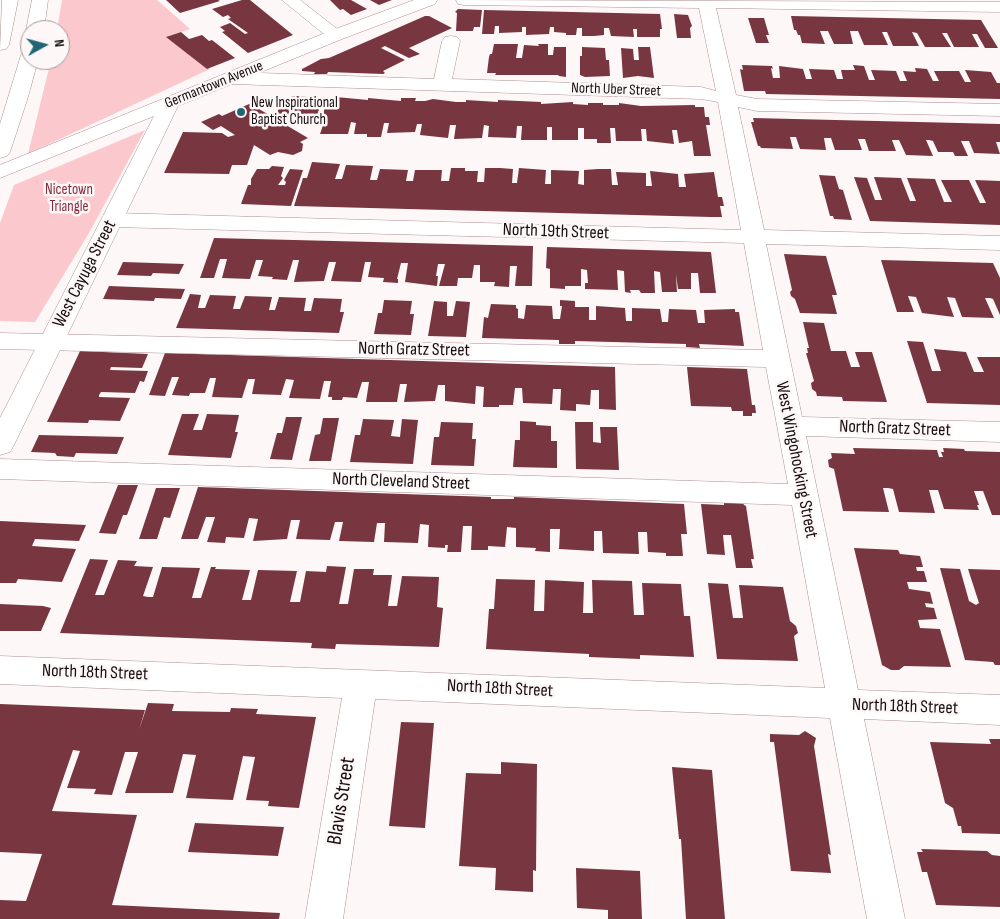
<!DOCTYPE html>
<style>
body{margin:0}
#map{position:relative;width:1000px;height:919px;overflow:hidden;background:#fdf7f7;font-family:"Sofia Sans Condensed",sans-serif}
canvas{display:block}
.north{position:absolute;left:20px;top:20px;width:50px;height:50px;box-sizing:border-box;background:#fdf7f7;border:1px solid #a1999a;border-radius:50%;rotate:83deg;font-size:14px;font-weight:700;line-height:20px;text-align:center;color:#170d0e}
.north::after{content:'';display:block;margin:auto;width:18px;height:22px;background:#216576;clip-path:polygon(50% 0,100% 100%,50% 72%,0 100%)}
</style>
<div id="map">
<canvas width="1000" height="919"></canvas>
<div class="north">N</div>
</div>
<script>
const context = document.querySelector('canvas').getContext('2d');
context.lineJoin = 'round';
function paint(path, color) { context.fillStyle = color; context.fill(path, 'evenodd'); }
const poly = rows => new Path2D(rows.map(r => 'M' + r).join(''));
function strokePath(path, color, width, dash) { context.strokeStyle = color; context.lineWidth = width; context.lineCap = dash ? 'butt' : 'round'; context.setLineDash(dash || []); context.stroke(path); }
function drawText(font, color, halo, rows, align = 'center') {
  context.font = font + ' "Sofia Sans Condensed",sans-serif'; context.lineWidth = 5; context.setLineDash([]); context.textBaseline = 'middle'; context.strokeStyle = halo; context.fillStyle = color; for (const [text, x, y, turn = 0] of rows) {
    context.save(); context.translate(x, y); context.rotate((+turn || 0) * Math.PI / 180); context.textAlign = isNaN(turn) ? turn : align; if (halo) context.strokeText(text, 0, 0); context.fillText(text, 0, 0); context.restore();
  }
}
paint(poly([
 [62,0,157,0,190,29,168,36,210,69,28,154,51,60,60,60,60,30,57,30],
 [145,130,89,233,35,322,0,321,0,223,14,185]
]), '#fbc8cd');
paint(poly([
 [166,0,218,0,220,1,180,13],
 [242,0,250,0,293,35,248,53,222,32,225,31,220,27,230,23,245,34,248,33,228,19,231,18,228,15,223,17,212,9],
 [330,0,351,0,367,9,351,15,343,9,340,10],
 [370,0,392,0,379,5],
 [458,9,482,10,480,27,474,27,473,31,456,31,457,13,455,12],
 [484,10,660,14,662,29,660,29,660,37,637,37,637,29,633,29,634,37,611,36,609,28,604,28,604,35,594,36,582,36,582,28,577,28,576,35,566,35,566,33,554,32,554,27,550,27,549,34,526,35,526,27,522,27,522,32,499,33,499,26,495,26,494,34,482,34],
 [674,14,688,15,692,26,690,28,691,38,677,38],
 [425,16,429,16,452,28,409,48,420,54,409,58,385,46,381,48,405,60,383,71,385,73,383,74,328,72,327,74,314,74,315,72,302,71,302,69,304,68,321,59,329,58],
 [791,16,981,20,998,48,985,48,977,34,972,34,979,47,954,47,947,33,942,33,951,47,925,47,917,33,912,32,919,46,893,46,887,32,882,32,888,45,864,45,858,31,850,31,853,44,834,44,828,31,820,31,825,44,802,43,800,35,798,35,796,30,794,30],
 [748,18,764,18,769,35,766,35,769,43,756,43],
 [181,32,189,39,202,35,209,41,212,40,235,58,207,69,166,37],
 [494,44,518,44,516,58,522,58,524,45,539,46,538,44,548,44,548,55,553,55,554,47,566,47,566,77,559,76,558,75,495,75,496,73,487,73,489,57,490,54,492,54],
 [582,47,605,48,606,60,609,60,610,76,585,77,580,75,580,56,582,56],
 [638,47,650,47,654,78,638,76,623,78,621,48,633,49,634,60,639,60],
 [742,65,772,66,773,69,771,68,773,78,780,78,779,66,803,69,806,79,812,79,809,69,834,70,837,79,843,79,841,70,855,70,853,65,864,66,869,80,875,80,871,70,896,71,900,81,907,81,903,71,916,72,915,68,927,69,933,81,939,81,934,71,959,71,965,82,971,82,965,70,991,72,997,83,1000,83,1000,99,766,94,765,91,744,91,740,69,743,70],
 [295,96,322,98,315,124,296,124,296,116,282,116,277,113,282,99],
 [336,97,368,100,368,98,401,101,401,98,416,98,415,101,425,101,433,99,456,102,466,102,466,100,498,102,498,100,541,102,541,104,573,102,573,104,588,105,588,103,603,103,603,105,619,105,619,103,641,106,695,105,695,107,704,107,705,117,709,117,710,125,706,125,711,156,694,156,692,141,679,143,677,130,672,130,674,144,647,141,646,129,641,129,642,141,616,141,615,128,610,128,611,143,597,143,597,139,584,139,584,128,578,128,578,140,552,140,552,127,547,127,547,140,521,140,522,126,517,126,516,138,488,137,489,126,484,125,482,138,454,139,456,125,450,125,448,138,420,135,422,124,417,124,415,132,387,133,389,123,384,123,381,137,367,137,367,134,354,134,356,123,351,122,348,134,320,134,324,122,321,122,327,99,336,99],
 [256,101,264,107,259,109,308,138,300,142,303,144,302,151,293,155,278,152,270,155,254,145,247,165,232,165,229,174,164,173,183,132,222,133,228,137,235,135,221,126,213,130,201,122,219,114,222,116],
 [753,118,1000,124,1000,142,996,142,1000,154,974,153,969,141,961,141,968,156,955,156,953,152,938,152,933,141,929,140,926,140,933,156,906,155,899,140,892,140,896,151,869,151,865,139,858,139,862,150,835,150,831,138,824,138,826,150,800,149,796,137,790,137,793,149,761,148,760,146,758,146,751,122,754,122],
 [312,162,340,164,335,179,342,179,346,165,373,166,370,180,377,180,380,169,408,170,406,181,413,181,415,170,442,170,441,181,449,181,451,168,465,168,465,171,478,171,477,182,484,182,485,168,500,168,513,169,512,183,517,183,519,168,546,170,545,184,551,184,551,170,579,171,578,184,584,185,584,170,598,169,611,169,612,185,618,185,616,172,646,173,646,186,652,186,650,171,678,174,679,187,686,187,684,174,714,172,718,197,722,197,724,206,720,206,722,217,711,217,294,206,303,178,307,178],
 [272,166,284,167,281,176,283,178,278,185,285,185,286,182,284,180,290,169,303,170,291,206,241,204,248,185,251,185,251,179,257,169,269,169],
 [819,175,835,176,839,189,843,190,852,220,834,219,833,216,830,216],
 [854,177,867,178,875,200,882,200,874,177,901,178,910,201,916,201,907,178,935,179,944,202,952,202,941,180,969,180,980,203,986,203,975,180,1000,181,1000,225,870,221],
 [214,238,533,246,532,286,515,286,517,266,510,266,509,287,494,286,495,282,480,282,480,265,474,265,472,278,458,278,457,286,439,286,445,264,438,264,436,276,438,276,437,286,405,282,408,263,401,263,397,279,398,279,398,283,383,282,384,278,368,277,371,262,365,262,361,282,331,281,336,262,329,262,324,281,294,282,299,260,293,260,287,280,272,279,273,277,258,276,263,260,256,260,250,279,222,278,227,259,220,259,214,278,200,278],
 [547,247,711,252,716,293,700,293,698,273,691,273,691,289,678,289,676,274,677,292,662,292,660,272,654,271,655,293,641,293,639,290,630,290,631,293,625,292,624,271,617,270,618,290,585,289,585,283,588,283,587,270,581,269,581,286,565,286,565,289,550,288,550,269,546,268],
 [784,254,826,256,837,295,832,295,837,314,800,313,795,299,791,296,790,292,792,290],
 [881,260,993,263,1000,278,1000,315,993,299,990,298,985,298,994,318,962,317,955,298,947,297,954,317,922,313,916,297,908,296,914,312,897,312],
 [123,262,184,264,179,274,153,273,151,276,117,275],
 [109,286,185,289,181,299,155,298,154,301,103,299],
 [190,294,201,295,198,308,205,308,210,295,236,296,233,309,240,309,245,296,272,297,269,310,275,310,279,297,306,298,304,311,311,311,314,298,342,299,340,312,344,312,339,333,176,328],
 [384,300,412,301,410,314,414,314,411,335,374,334,378,313,382,313],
 [560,300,575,301,575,307,589,307,589,320,596,320,596,306,625,308,626,321,632,321,632,308,660,309,662,322,668,322,669,309,696,310,698,323,705,323,704,310,735,309,735,312,739,312,744,346,699,344,700,348,686,347,686,344,575,341,575,344,559,344,559,340,482,338,484,317,488,318,491,304,516,305,516,308,518,309,518,318,524,319,526,305,552,306,553,319,560,319,562,306,560,306],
 [434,301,447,302,447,316,453,316,456,301,470,302,466,337,428,336],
 [803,322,824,323,831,351,846,351,851,367,860,367,855,352,872,352,887,402,843,401,842,397,817,396,816,392,812,389,811,383,814,381,806,353,808,353,807,348,809,348],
 [907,341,923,342,932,371,941,371,934,349,966,352,974,372,984,372,977,357,1000,357,1000,405,927,403],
 [80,351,148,354,142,368,111,367,110,370,148,371,144,382,140,381,135,393,101,392,99,395,99,397,130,398,120,421,89,420,88,423,47,422],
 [165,353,615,367,616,410,599,409,599,390,591,390,590,405,576,404,576,411,560,410,561,389,553,389,552,404,523,403,522,388,515,388,513,405,499,405,499,407,483,407,484,387,476,386,475,404,445,401,445,385,438,385,435,401,404,402,407,384,400,384,397,402,366,402,369,382,362,382,357,398,343,397,342,400,332,400,332,397,328,397,331,381,324,381,320,399,289,398,294,380,286,379,281,395,252,394,255,379,248,379,242,398,212,397,216,378,210,378,205,393,190,393,189,396,172,395,179,377,172,377,165,396,149,395],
 [687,367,747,369,752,405,755,405,756,413,752,413,752,416,743,416,743,411,732,411,731,407,691,406],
 [182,414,199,414,193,430,202,430,207,414,239,415,235,432,238,432,231,458,168,455],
 [286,417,302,417,292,460,270,459,277,433,282,433],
 [323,418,339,418,331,461,309,461,315,435,320,434],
 [363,419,394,420,391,436,400,437,402,419,418,420,413,464,350,462,355,435,360,435],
 [520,421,536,422,536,425,551,426,551,441,557,441,557,468,513,467,515,440,520,440],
 [441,422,473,423,472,439,476,439,474,466,431,465,434,437,439,437],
 [575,422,593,422,593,442,601,443,600,427,617,427,619,470,576,469],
 [39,435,124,437,117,454,76,453,74,457,57,456,55,453,31,452],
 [853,448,937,450,939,457,943,457,941,452,944,452,943,448,964,449,965,451,1000,452,1000,515,992,515,983,491,974,491,979,505,977,505,979,510,944,509,938,490,929,490,935,513,899,512,893,489,888,488,883,488,889,512,843,511,834,469,829,467,828,460,832,458,831,453,855,454],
 [118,485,138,485,127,515,123,515,116,534,99,533],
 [198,487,491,497,491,499,514,499,514,497,684,504,687,534,681,534,683,556,666,556,666,553,648,552,647,532,638,532,639,554,603,553,602,531,594,531,594,551,559,549,560,529,550,529,550,552,535,551,536,548,516,547,516,528,507,527,505,547,488,546,488,550,471,550,472,526,463,526,461,552,447,552,448,545,445,545,445,548,428,547,429,525,420,524,418,543,384,542,385,523,377,523,374,542,339,541,343,522,335,522,330,540,296,539,300,520,291,520,287,539,253,541,258,519,249,518,244,538,226,537,225,543,207,542,215,517,206,517,198,539,181,539],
 [156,488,180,488,170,518,164,517,157,539,139,539],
 [724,502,743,503,744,505,746,506,754,559,751,559,753,568,736,568,731,535,723,535,725,555,707,554,701,504,724,505],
 [0,521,86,525,79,541,35,539,32,546,76,549,62,582,18,579,16,583,0,583],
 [854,548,898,550,900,554,920,556,923,567,916,567,917,571,924,571,927,582,907,582,909,589,930,592,933,604,925,603,926,607,934,608,937,619,918,620,920,628,940,629,951,667,904,666,899,670,891,670,882,665],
 [90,559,108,560,95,595,104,595,118,560,137,561,134,566,153,567,143,596,148,597,153,597,162,567,200,568,192,598,201,598,211,567,216,567,215,569,250,570,242,600,251,600,258,570,297,571,290,602,300,602,306,571,326,572,327,566,346,567,339,604,348,604,354,569,374,569,373,575,392,575,388,606,397,606,402,576,439,577,437,607,443,608,439,647,336,644,335,649,311,648,312,643,60,633],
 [940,568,960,569,969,601,976,605,979,603,968,569,1000,570,1000,665,995,665,993,662,965,660],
 [496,579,535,580,534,611,544,611,545,580,584,582,583,613,593,613,592,580,632,581,634,615,644,615,642,583,681,584,684,616,690,616,694,657,640,655,640,659,589,657,589,654,486,649,489,609,494,609],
 [708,583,728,584,733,618,743,618,739,585,783,587,790,621,796,626,798,633,794,636,798,661,717,659],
 [0,604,43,606,51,608,41,631,0,631],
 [148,703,174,704,172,711,230,712,231,708,258,709,256,714,316,717,299,808,268,806,269,801,246,800,255,757,243,756,233,800,186,798,196,755,183,754,173,793,125,793,138,752,125,752,112,795,94,794,96,789,67,788,80,751,73,750,52,811,137,815,112,905,280,913,279,919,0,919,0,900,26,901,42,854,0,852,0,704,145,710,139,730],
 [401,722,434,723,425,828,389,826],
 [805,731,816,738,814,746,831,855,828,854,831,873,791,871,774,742,770,742,770,734,799,735],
 [989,739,1000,739,1000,834,962,833,961,826,958,826,953,808,945,803,930,742,991,744],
 [501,762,537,764,536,871,533,870,533,892,495,890,496,868,459,866,466,773,501,774],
 [672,767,712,770,725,919,686,919,681,839,679,839],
 [195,823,284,827,278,856,188,852],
 [921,849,987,851,992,855,1000,856,1000,907,936,905,927,872,922,872,917,852,923,852],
 [576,868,640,871,642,919,608,919,608,910,577,908]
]), '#783641');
const minor = poly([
 [282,0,300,0,345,35,342,39,336,40,330,39,282,0],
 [456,0,1000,2,1000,12,716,8,736,95,757,99,1000,104,1000,116,757,111,738,107,764,230,1000,236,1000,250,766,244,802,417,1000,422,1000,442,806,436,858,690,1000,695,1000,725,864,719,905,919,867,919,830,718,375,699,343,919,305,919,342,698,0,684,0,656,825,688,792,505,0,479,0,459,788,484,766,367,0,349,0,333,763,350,744,243,113,227,105,225,102,220,105,215,113,213,741,230,718,102,701,99,231,84,225,82,222,78,225,74,231,72,434,79,442,41,445,37,451,36,457,37,460,41,452,79,701,87,716,91,699,8,464,5,458,4,456,0]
]);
const major = poly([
 [414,0,437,0,435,4,342,39,178,106,14,445,10,452,0,455,0,418,154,116,0,178,0,165,330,31,414,0]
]);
const highway = poly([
 [2,0,18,0,9,45,6,49,0,50,2,0],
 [32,0,48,0,44,30,30,30,30,34,26,30,32,0],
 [30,50,30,60,38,60,28,97,10,152,7,156,0,158,0,124,21,55,24,51,30,50]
]);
strokePath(minor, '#ad8f92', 1);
strokePath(major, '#ad8f92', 1);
strokePath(highway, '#ad8f92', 1);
paint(minor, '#fff');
paint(major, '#fff');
paint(highway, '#fff');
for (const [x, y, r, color] of [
 [241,112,5,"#216576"]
]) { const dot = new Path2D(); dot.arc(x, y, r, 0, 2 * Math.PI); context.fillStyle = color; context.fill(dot); strokePath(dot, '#fdf7f7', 2); }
drawText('15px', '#170d0e', '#fdf7f7', [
 ["Germantown Avenue",214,85,-22],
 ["North Uber Street",616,90,2]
]);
drawText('15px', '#170d0e', '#fdf7f7', [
 ["New Inspirational",251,103],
 ["Baptist Church",251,120]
], 'left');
drawText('15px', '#862c3e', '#fdf7f7', [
 ["Nicetown",69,190],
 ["Triangle",69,207]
]);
drawText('18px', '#170d0e', '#fdf7f7', [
 ["North 19th Street",556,232,2],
 ["West Cayuga Street",85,274,-63],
 ["North Gratz Street",414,350,1],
 ["North Gratz Street",895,429,2],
 ["West Wingohocking Street",796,460,79],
 ["North Cleveland Street",401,482,2],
 ["North 18th Street",95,673,2],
 ["North 18th Street",500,689,3],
 ["North 18th Street",905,707,2]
]);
drawText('21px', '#170d0e', '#fdf7f7', [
 ["Blavis Street",342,801,-81]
]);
</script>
